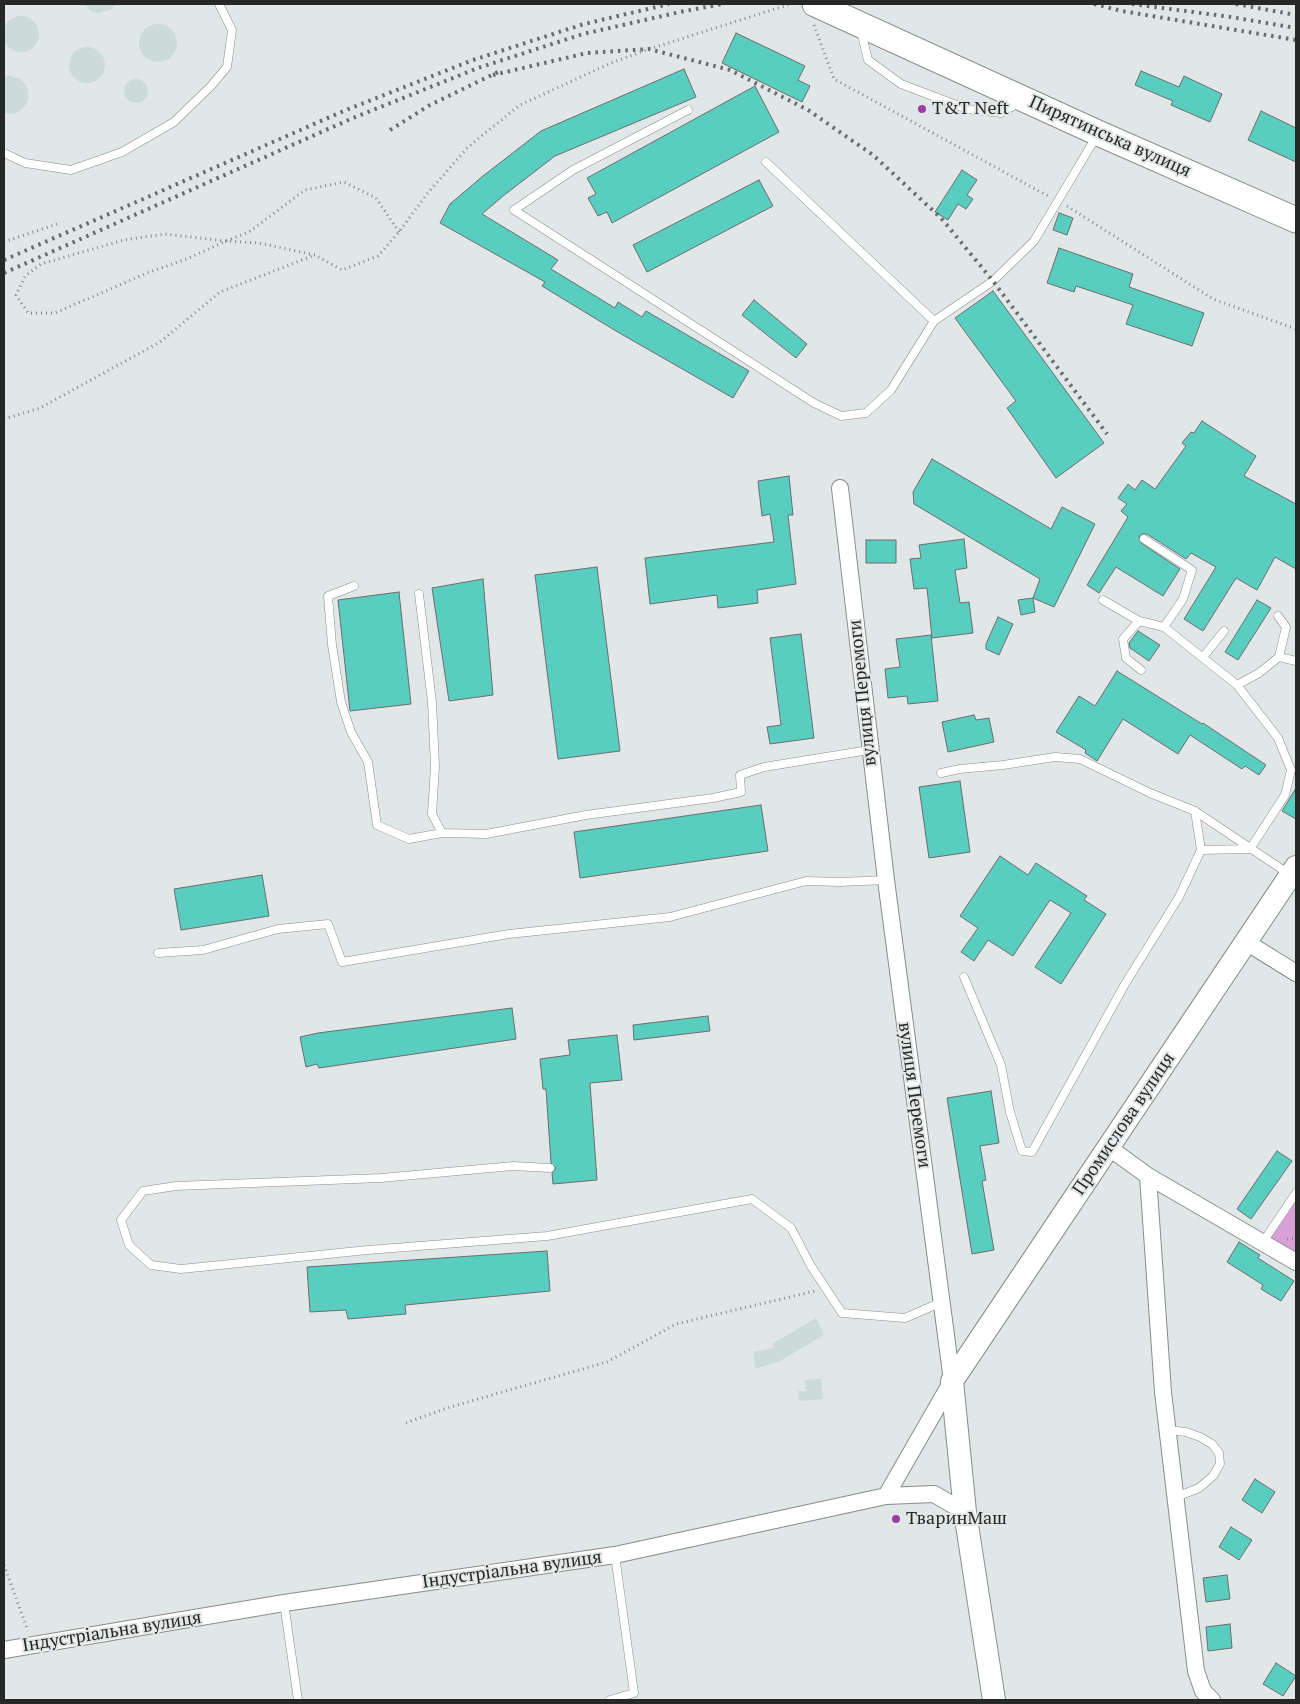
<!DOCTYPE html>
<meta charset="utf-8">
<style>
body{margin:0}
#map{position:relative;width:1300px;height:1704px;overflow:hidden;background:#e0e7e6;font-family:"PT Serif",serif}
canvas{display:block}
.frame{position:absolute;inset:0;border:5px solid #262828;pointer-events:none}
</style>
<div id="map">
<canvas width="1300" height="1704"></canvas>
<div class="frame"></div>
</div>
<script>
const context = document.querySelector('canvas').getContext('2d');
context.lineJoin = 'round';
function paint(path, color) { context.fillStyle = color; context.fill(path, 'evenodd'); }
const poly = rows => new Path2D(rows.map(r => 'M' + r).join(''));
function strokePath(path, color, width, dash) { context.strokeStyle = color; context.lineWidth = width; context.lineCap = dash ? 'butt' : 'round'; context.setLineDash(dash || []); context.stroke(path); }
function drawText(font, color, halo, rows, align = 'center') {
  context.font = font + ' "PT Serif",serif'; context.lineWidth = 4; context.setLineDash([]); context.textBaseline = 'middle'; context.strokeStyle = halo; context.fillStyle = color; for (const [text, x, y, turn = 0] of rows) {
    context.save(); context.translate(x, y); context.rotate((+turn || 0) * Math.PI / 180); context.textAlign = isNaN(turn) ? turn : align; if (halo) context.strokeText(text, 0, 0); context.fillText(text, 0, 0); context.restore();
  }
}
paint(poly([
 [85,4,116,4,112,9,99,13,91,11],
 '3 34a18 18 0 1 1 36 0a18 18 0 1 1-36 0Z',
 '139 43a19 19 0 1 1 38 0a19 19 0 1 1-38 0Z',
 '69 65a18 18 0 1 1 36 0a18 18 0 1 1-36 0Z',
 [10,76,20,79,25,84,28,90,28,100,25,106,20,111,13,114,4,113,4,77],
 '124 91a12 12 0 1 1 24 0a12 12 0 1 1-24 0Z',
 [816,1318,824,1335,780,1361,755,1369,753,1352,774,1348,772,1344],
 [821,1379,823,1399,799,1401,798,1391,806,1391,805,1380]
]), '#ccdbd9');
paint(poly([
 [1296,1193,1296,1262,1263,1242]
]), '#d8a2d8');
const building = poly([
 [736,33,805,66,798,80,810,86,802,102,722,63,736,33],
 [684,69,696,97,555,156,503,196,482,214,558,260,551,269,615,308,618,302,642,317,646,311,749,371,733,398,616,331,542,286,545,282,440,223,450,204,483,176,541,131,684,69],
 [1141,71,1179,87,1184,76,1222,94,1210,122,1171,105,1173,101,1135,85,1141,71],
 [755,86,779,132,612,223,607,212,598,216,588,198,596,194,587,178,755,86],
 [1261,111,1296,128,1296,162,1248,140,1261,111],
 [962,170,977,180,967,195,973,199,966,209,958,204,948,220,935,212,962,170],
 [759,180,773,206,647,272,633,245,759,180],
 [1059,213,1073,218,1067,235,1053,230,1059,213],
 [1059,248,1133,274,1129,287,1204,313,1192,346,1126,324,1133,305,1076,286,1074,292,1047,283,1059,248],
 [993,291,1104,443,1056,478,1007,408,1016,401,955,318,993,291],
 [754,300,807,344,796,358,742,315,754,300],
 [1202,421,1256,456,1244,476,1296,504,1296,569,1275,557,1257,590,1236,578,1203,631,1184,619,1216,567,1191,553,1186,559,1147,534,1142,534,1139,536,1141,543,1180,569,1163,596,1116,567,1099,593,1087,585,1128,517,1121,511,1127,504,1118,498,1128,484,1135,490,1142,480,1155,489,1186,446,1182,443,1191,432,1194,433,1202,421],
 [932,459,1051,529,1062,507,1095,524,1054,607,1033,598,1040,579,914,504,913,492,932,459],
 [789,476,793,515,788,515,796,584,757,590,758,603,718,608,717,595,650,604,645,558,774,542,770,514,762,516,758,481,789,476],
 [964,539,967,568,955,570,960,603,969,602,973,633,932,638,927,588,914,589,910,559,921,558,919,545,964,539],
 [866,540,896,540,896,563,866,563,866,540],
 [597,567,620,751,558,759,535,575,597,567],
 [483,579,493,695,449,701,432,588,483,579],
 [399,592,411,704,350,711,338,600,399,592],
 [1033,598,1035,612,1021,615,1018,600,1033,598],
 [1257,600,1271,608,1238,660,1225,652,1257,600],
 [998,617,1013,624,999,655,986,649,986,644,998,617],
 [1138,631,1160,645,1149,661,1130,648,1129,643,1138,631],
 [801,634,814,738,770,744,767,727,781,725,770,638,801,634],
 [931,635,938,701,908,704,907,696,888,698,885,669,900,667,896,639,931,635],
 [1117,671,1202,724,1203,723,1266,765,1259,775,1245,766,1242,769,1190,735,1178,754,1123,719,1097,761,1085,753,1086,750,1056,732,1079,696,1095,706,1117,671],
 [974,715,976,720,989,718,994,742,948,752,942,722,974,715],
 [960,781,970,852,929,858,919,787,960,781],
 [1296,788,1296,819,1282,811,1296,788],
 [761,805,768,851,580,878,574,832,761,805],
 [1000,856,1028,875,1036,863,1087,896,1084,900,1106,914,1061,984,1035,967,1071,913,1050,900,1013,956,988,940,974,961,961,952,978,928,960,916,1000,856],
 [262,875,269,916,181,930,174,889,262,875],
 [512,1008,516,1039,319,1068,317,1064,306,1067,300,1037,318,1033,512,1008],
 [708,1016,710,1031,634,1040,633,1025,708,1016],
 [617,1035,622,1080,590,1083,597,1180,553,1184,552,1173,556,1168,551,1163,546,1089,543,1089,540,1059,570,1055,568,1040,617,1035],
 [991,1091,999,1143,980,1146,986,1180,982,1181,994,1250,972,1254,947,1098,991,1091],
 [1277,1151,1292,1161,1251,1219,1237,1209,1277,1151],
 [1239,1242,1260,1255,1258,1258,1294,1281,1281,1301,1261,1289,1263,1285,1227,1262,1239,1242],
 [547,1251,550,1291,405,1305,406,1314,348,1319,346,1310,310,1312,307,1267,547,1251],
 [1255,1479,1275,1492,1262,1513,1242,1500,1255,1479],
 [1231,1527,1252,1540,1239,1560,1219,1547,1231,1527],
 [1227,1575,1230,1599,1206,1602,1203,1578,1227,1575],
 [1230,1624,1232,1648,1208,1651,1206,1627,1230,1624],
 [1276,1663,1296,1676,1283,1696,1263,1684,1276,1663]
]);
paint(building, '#59cdc0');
strokePath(building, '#696e6d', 1);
const lane = poly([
 [861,31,868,60,901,84,967,109,1001,113,1018,103],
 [688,110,573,170,514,210,814,403,841,416,866,413,891,390,934,321],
 [4,153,25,163,71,170,122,152,174,122,211,86,227,67,232,30,219,4],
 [766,162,934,321,993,281,1034,241,1096,137],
 [1144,539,1192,570,1183,599,1164,627],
 [354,586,328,596,332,645,341,702,351,732,368,762,377,825,409,839,442,833,486,834,586,815,713,798,741,792,740,775,764,767,869,750],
 [419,594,432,702,435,766,432,814,442,833],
 [1103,600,1139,621,1164,627,1237,685,1278,738,1291,770,1285,795,1250,849,1201,850],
 [1139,621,1123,639,1126,658,1141,670],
 [1203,657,1224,631],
 [1279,657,1296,661],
 [1237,685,1259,673,1279,657,1286,627,1278,616],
 [941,773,960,769,1003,765,1055,757,1080,759,1150,793,1195,811,1289,874],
 [158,953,203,950,278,929,328,924,342,962,509,934,670,917,806,881,840,882,886,880],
 [964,977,1001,1065,1010,1112,1022,1151,1032,1152,1125,984,1179,897,1201,850,1195,811],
 [550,1168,513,1166,381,1178,176,1186,143,1191,121,1220,129,1245,151,1265,181,1269,368,1250,547,1236,752,1199,791,1228,811,1266,842,1313,905,1318,942,1302],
 [1263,1242,1296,1193],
 [1168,1430,1186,1432,1200,1437,1212,1444,1219,1453,1220,1464,1213,1476,1199,1488,1176,1497],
 [284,1603,298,1700],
 [610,1700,634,1693,615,1555]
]);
const street = poly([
 [1246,942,1296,973],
 [1108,1147,1148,1176,1296,1262],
 [1148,1176,1163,1392,1196,1671,1203,1691,1212,1700],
 [886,1496,934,1494,965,1512],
 [4,1650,284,1603,615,1555,886,1496,952,1381,886,880,840,488]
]);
const secondary = poly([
 [994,1700,965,1512,952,1381,1296,867]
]);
const primary = poly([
 [815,4,1098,133,1296,220]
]);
strokePath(lane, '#878d8c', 9);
strokePath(street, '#878d8c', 18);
strokePath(secondary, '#878d8c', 24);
strokePath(primary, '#878d8c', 27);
strokePath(poly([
 [814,25,834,79,1048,196],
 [1067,206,1213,299,1296,329],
 [399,232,376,198,344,182,305,190,249,232,226,241,189,258,147,273,55,313,28,313,16,295,25,276,41,264,124,240,165,234,226,241,259,243,315,255,342,270,378,256,399,232,427,194,468,147,520,105,611,63,649,49,791,4],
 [4,242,60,223],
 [4,419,40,408,160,342,220,292,315,255],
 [1287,1239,1296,1238],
 [406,1423,447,1408,607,1362,676,1324,815,1291],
 [4,1565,28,1631]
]), '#858989', 3, [1, 4]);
strokePath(lane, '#fff', 8);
strokePath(street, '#fff', 16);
strokePath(secondary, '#fff', 22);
strokePath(primary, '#fff', 25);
strokePath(poly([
 [1094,4,1122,11,1296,40],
 [1132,4,1231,17,1296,28],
 [1236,4,1296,15],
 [493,75,587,53,649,49,730,70,808,110,873,155,941,218,993,281,1107,434],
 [390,130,430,105,498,72],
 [4,260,346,110,473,60,584,24,669,4],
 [4,273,353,118,478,68,583,34,680,12,722,4]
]), '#696c6c', 4, [2.5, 5]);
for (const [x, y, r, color] of [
 [922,109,5,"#9f3ca2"],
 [896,1519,5,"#9f3ca2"]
]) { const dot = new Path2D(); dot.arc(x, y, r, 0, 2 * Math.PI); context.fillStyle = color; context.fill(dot); strokePath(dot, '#e0e7e6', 2); }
drawText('18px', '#262828', '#e0e7e6', [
 ["T&T Neft",932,109],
 ["ТваринМаш",906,1519]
], 'left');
drawText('18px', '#262828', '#e0e7e6', [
 ["Пирятинська вулиця",1110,137,24],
 ["вулиця Перемоги",863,693,-96],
 ["вулиця Перемоги",914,1095,82],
 ["Промислова вулиця",1124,1124,-56],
 ["Індустріальна вулиця",512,1570,-8],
 ["Індустріальна вулиця",112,1632,-9]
]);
</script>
